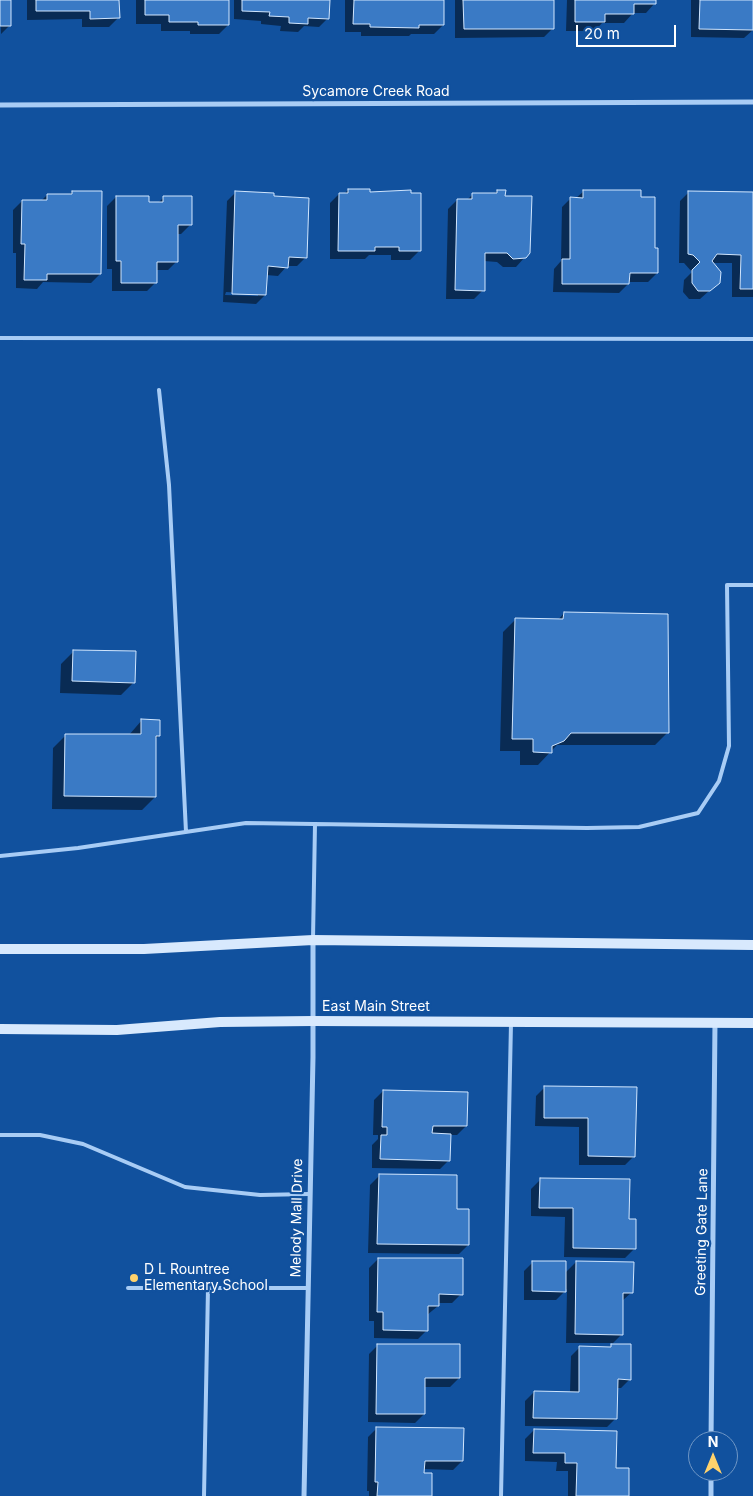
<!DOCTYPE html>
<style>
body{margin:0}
#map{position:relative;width:753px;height:1496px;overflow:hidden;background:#11519e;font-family:Inter,sans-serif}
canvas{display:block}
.north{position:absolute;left:688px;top:1431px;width:50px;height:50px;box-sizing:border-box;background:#11519e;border:1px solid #7097c5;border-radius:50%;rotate:0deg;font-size:14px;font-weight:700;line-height:20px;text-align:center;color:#fff}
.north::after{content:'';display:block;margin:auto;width:18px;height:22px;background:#ffd26c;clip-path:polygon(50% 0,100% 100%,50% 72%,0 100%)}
.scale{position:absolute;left:576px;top:25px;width:100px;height:22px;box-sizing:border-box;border:2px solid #fff;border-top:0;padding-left:6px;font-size:15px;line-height:18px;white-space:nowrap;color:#fff;-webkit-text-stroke:4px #11519e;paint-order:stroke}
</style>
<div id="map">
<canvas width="753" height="1496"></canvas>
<div class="north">N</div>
<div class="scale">20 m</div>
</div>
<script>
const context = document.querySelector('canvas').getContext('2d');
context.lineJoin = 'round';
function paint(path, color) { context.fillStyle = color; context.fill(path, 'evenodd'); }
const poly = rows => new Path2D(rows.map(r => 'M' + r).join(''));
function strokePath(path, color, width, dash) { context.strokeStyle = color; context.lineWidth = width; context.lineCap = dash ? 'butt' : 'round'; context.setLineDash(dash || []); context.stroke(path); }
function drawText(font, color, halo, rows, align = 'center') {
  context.font = font + ' Inter,sans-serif'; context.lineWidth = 4.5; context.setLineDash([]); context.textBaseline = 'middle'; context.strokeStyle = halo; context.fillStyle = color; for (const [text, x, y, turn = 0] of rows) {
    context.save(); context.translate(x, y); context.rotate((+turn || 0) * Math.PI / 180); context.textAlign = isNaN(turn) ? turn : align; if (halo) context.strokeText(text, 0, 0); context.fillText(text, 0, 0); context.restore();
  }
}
paint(poly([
 [0,0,10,0,10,25,1,34],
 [27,0,118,0,118,18,109,27,82,27,82,19,27,20],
 [136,0,228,0,228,25,219,34,190,34,190,31,161,31,161,24,136,24],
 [234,0,329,0,328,18,319,27,304,26,298,32,280,31,281,26,261,24,261,21,234,19],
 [345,0,443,0,443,25,434,34,411,34,409,36,361,36,361,32,345,32],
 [455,0,553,0,553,28,544,37,455,38],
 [567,0,655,0,654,4,646,13,633,13,624,23,602,23,595,31,566,31],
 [691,0,753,0,753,30,744,38,691,37],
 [348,190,368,193,419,251,410,260,391,260,391,255,369,255,365,259,330,259,330,203,339,194,344,194],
 [497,191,504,197,525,257,516,267,503,267,497,262,484,261,483,290,474,299,446,299,448,209,457,200,467,200,473,194,494,194],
 [584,191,654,249,657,273,648,282,628,282,628,284,619,293,553,292,554,269,561,261,562,207,571,198,576,198],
 [72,192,100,274,91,283,43,282,37,289,16,288,16,253,13,253,13,210,22,201,41,201,47,195,69,195],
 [236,192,273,197,306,257,297,266,287,266,278,276,266,275,265,295,256,304,223,302,227,201],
 [226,292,258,294,258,296,225,295],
 [689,192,753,193,753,297,732,297,732,263,712,263,719,282,700,299,689,299,683,292,684,280,692,272,684,263,679,263,680,201],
 [116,197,147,203,158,203,163,198,190,225,181,234,177,234,177,261,168,270,156,270,156,282,147,291,112,291,112,269,107,269,107,206],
 [564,613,668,732,655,745,557,745,538,765,520,765,520,751,500,751,503,632,516,619,558,620],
 [74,651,134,682,121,695,60,693,61,664],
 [142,720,159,736,155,739,155,797,142,810,52,809,53,748,66,735,129,735],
 [545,1087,635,1088,634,1156,625,1165,579,1165,579,1127,535,1126,536,1096],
 [383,1091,466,1126,457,1135,449,1135,449,1160,440,1169,372,1168,372,1145,378,1139,378,1135,373,1135,374,1100],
 [379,1176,456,1210,468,1245,459,1254,368,1253,370,1185],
 [540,1180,628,1220,634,1249,625,1258,564,1257,565,1217,531,1216,531,1189],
 [378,1259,461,1294,452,1303,438,1303,438,1306,427,1315,427,1330,418,1339,374,1338,374,1321,369,1321,369,1268],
 [533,1262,565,1273,576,1262,632,1292,622,1301,622,1334,613,1343,566,1343,567,1289,556,1300,524,1300,524,1271],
 [378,1345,459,1378,450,1387,424,1387,424,1414,415,1423,368,1422,369,1354],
 [611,1346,630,1379,621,1388,616,1388,616,1418,607,1427,525,1426,525,1401,534,1392,570,1393,571,1356,580,1347,609,1348],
 [377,1428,462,1461,453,1470,423,1469,423,1474,431,1496,369,1496,369,1491,367,1491,368,1437],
 [534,1430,615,1470,627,1496,568,1496,568,1471,556,1471,557,1462,525,1461,525,1439]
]), '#0007');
const building = poly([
 [0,0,11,0,11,26,0,26,0,0],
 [36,0,119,0,120,18,90,19,90,11,36,11,36,0],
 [145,0,229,0,229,25,198,25,198,22,169,22,169,15,145,15,145,0],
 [242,0,330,0,329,19,308,18,308,24,289,23,289,17,269,16,270,12,242,11,242,0],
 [354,0,444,0,444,25,419,25,419,28,370,27,370,24,353,24,354,0],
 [463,0,554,0,554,29,464,29,463,0],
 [575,0,656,0,656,4,634,4,634,14,605,14,605,22,575,22,575,0],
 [700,0,753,0,753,30,699,29,700,0],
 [348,189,370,189,370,192,411,190,411,193,421,193,421,251,399,251,399,247,375,247,375,251,338,251,339,193,348,193,348,189],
 [497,190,506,190,505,196,532,196,530,253,526,258,513,259,507,253,485,253,485,291,455,290,457,199,472,199,472,193,497,193,497,190],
 [583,190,641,190,641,197,655,197,655,248,658,248,658,273,630,273,629,284,562,284,562,259,570,259,570,197,583,198,583,190],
 [72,191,102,191,101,274,47,274,47,280,24,280,25,244,21,244,22,200,47,200,47,194,72,194,72,191],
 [235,191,274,193,274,196,309,198,307,258,289,257,288,268,268,266,266,295,232,294,235,191],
 [688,191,753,192,753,289,740,289,741,255,717,254,712,261,721,272,720,283,710,291,698,291,692,283,692,270,700,262,693,255,688,254,688,191],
 [116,196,149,196,149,202,163,202,163,196,192,196,192,225,178,225,178,262,157,262,157,283,121,283,121,261,116,261,116,196],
 [564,612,668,614,669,733,571,733,564,741,552,746,552,753,533,752,533,739,512,739,515,618,563,619,564,612],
 [73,650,136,651,135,683,72,681,73,650],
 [141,719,160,720,160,736,156,736,156,797,64,796,65,734,141,734,141,719],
 [544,1086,637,1087,635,1157,588,1156,588,1118,544,1118,544,1086],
 [383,1090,468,1092,467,1126,433,1126,432,1133,451,1134,450,1161,380,1159,381,1135,387,1135,387,1127,382,1127,383,1090],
 [379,1174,457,1175,457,1209,469,1209,469,1245,377,1244,379,1174],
 [540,1178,630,1179,629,1219,636,1219,636,1249,573,1248,573,1208,539,1208,540,1178],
 [378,1258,463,1258,463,1295,439,1294,439,1306,428,1306,428,1331,383,1330,383,1312,377,1312,378,1258],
 [532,1261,566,1261,566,1292,532,1291,532,1261],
 [576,1261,634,1262,633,1293,623,1293,623,1335,575,1334,576,1261],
 [377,1344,460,1344,460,1378,425,1378,425,1414,376,1414,377,1344],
 [611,1344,631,1344,631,1380,618,1379,617,1419,533,1418,534,1391,579,1392,579,1346,611,1347,611,1344],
 [376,1427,464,1428,463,1461,425,1461,424,1473,432,1473,432,1496,377,1496,378,1482,375,1482,376,1427],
 [534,1429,617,1431,616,1468,629,1468,629,1496,576,1496,577,1463,565,1463,565,1453,533,1453,534,1429]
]);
paint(building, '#3a7ac5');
strokePath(building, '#d1e6fe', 1);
strokePath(poly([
 [0,338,753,339],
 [159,390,169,485,186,832],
 [0,856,78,848,246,823,587,828,639,827,698,813,719,781,729,746,727,585,753,585],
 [313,939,315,824],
 [0,1135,40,1135,83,1144,185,1187,260,1195,309,1194],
 [128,1288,307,1288],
 [204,1496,208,1288],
 [501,1496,511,1023]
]), '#a8ccf5', 4);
strokePath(poly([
 [0,105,753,102],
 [711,1441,715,1022],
 [304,1496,313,1057,313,940],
 [711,1496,711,1471]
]), '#a8ccf5', 5);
strokePath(poly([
 [0,949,144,949,313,940,753,945],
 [0,1029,117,1030,220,1022,313,1021,753,1023]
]), '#d8e9fd', 10);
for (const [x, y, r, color] of [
 [134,1278,5,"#ffd26c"]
]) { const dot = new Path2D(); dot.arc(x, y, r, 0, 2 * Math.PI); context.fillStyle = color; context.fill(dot); strokePath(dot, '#11519e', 2); }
drawText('14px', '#fff', '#11519e', [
 ["Sycamore Creek Road",376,92],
 ["East Main Street",376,1007],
 ["Melody Mall Drive",297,1218,-89],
 ["Greeting Gate Lane",702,1232,-89]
]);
drawText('14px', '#fff', '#11519e', [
 ["D L Rountree",144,1270],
 ["Elementary School",144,1286]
], 'left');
</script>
